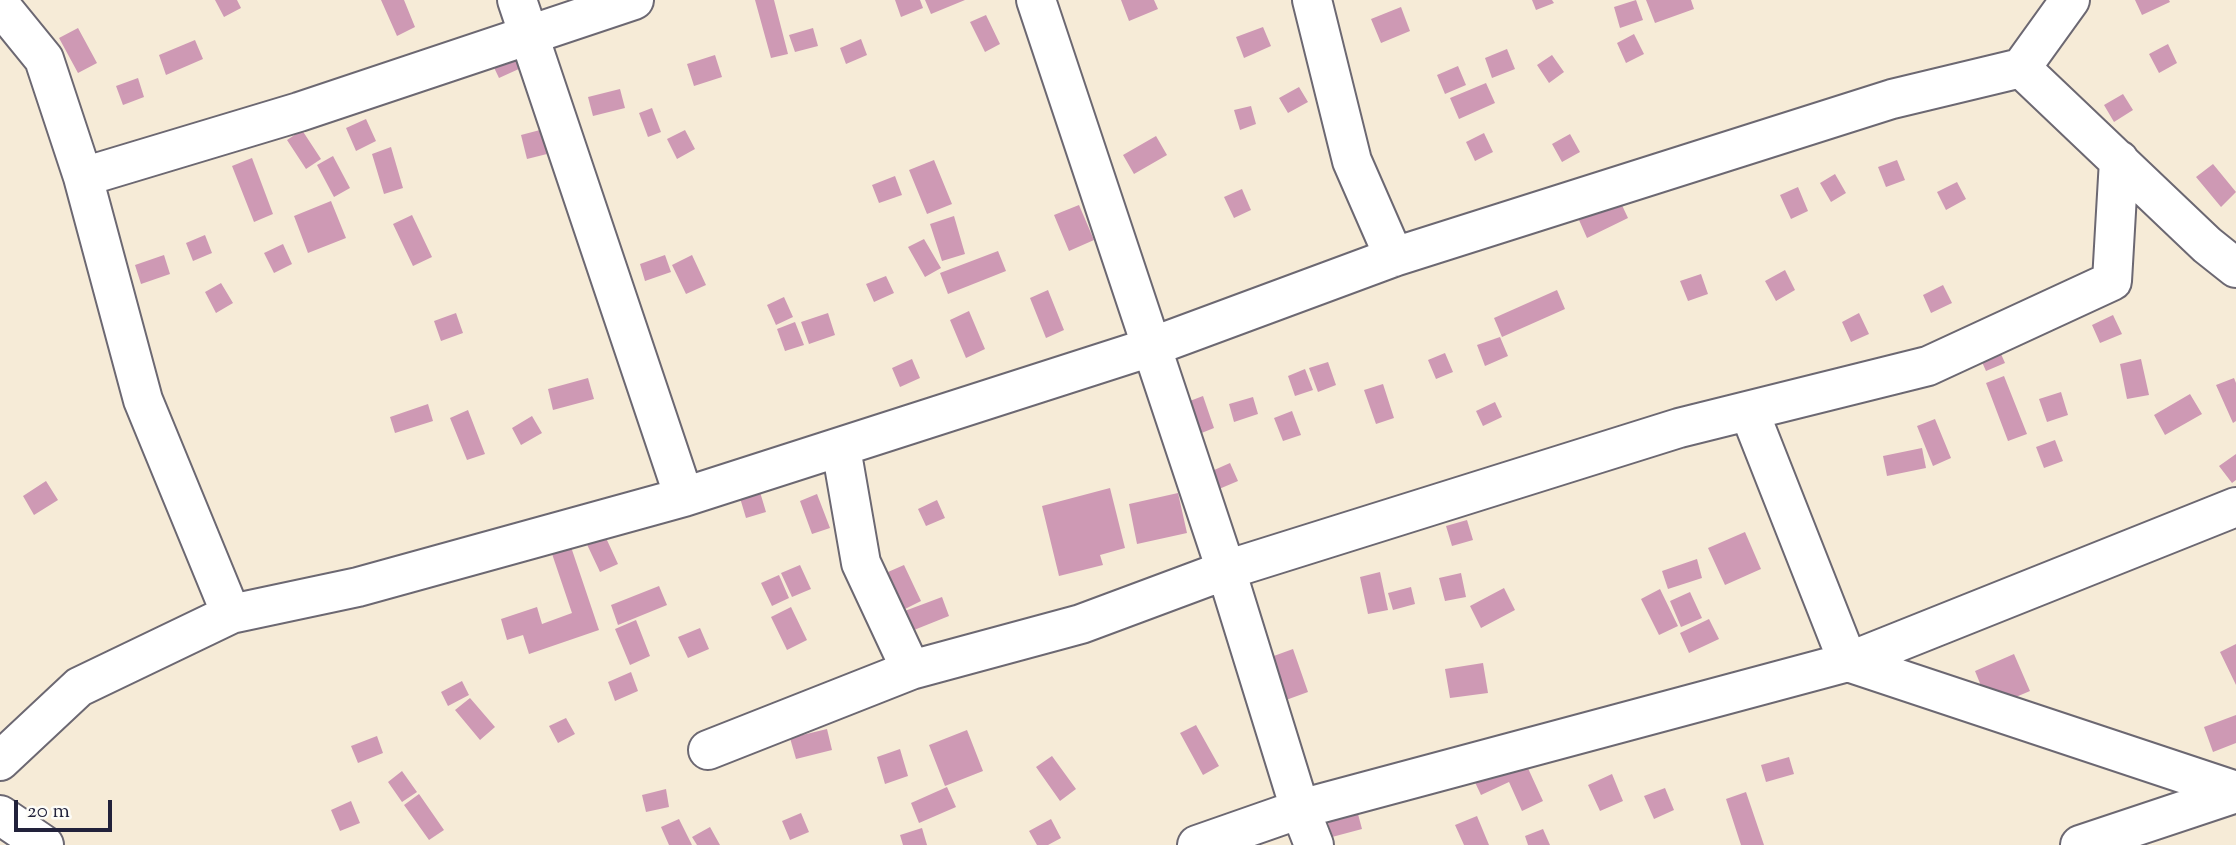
<!DOCTYPE html>
<style>
body{margin:0}
#map{position:relative;width:2236px;height:845px;overflow:hidden;background:#f6ebd7;font-family:"Sorts Mill Goudy",serif}
canvas{display:block}
.scale{position:absolute;left:14px;top:800px;width:98px;height:32px;box-sizing:border-box;border:4px solid #22223b;border-top:0;padding-left:9px;font-size:21px;line-height:24px;white-space:nowrap;color:#22223b;-webkit-text-stroke:5px #fdfcf7;paint-order:stroke}
</style>
<div id="map">
<canvas width="2236" height="845"></canvas>
<div class="scale">20 m</div>
</div>
<script>
const context = document.querySelector('canvas').getContext('2d');
context.lineJoin = 'round';
function paint(path, color) { context.fillStyle = color; context.fill(path, 'evenodd'); }
const poly = rows => new Path2D(rows.map(r => 'M' + r).join(''));
function strokePath(path, color, width, dash) { context.strokeStyle = color; context.lineWidth = width; context.lineCap = dash ? 'butt' : 'round'; context.setLineDash(dash || []); context.stroke(path); }
paint(poly([
 [215,0,237,0,241,8,224,17],
 [381,0,404,0,415,27,397,36],
 [755,0,774,0,788,54,771,58],
 [895,0,920,0,923,8,901,17],
 [925,0,965,0,931,14],
 [1121,0,1154,0,1158,9,1129,21],
 [1532,0,1552,0,1554,3,1536,10],
 [1636,0,1643,20,1620,28,1614,7],
 [1646,0,1691,0,1694,9,1655,23],
 [2135,0,2169,0,2170,2,2142,15],
 [1401,7,1410,31,1381,43,1371,19],
 [986,15,1000,44,985,52,970,22],
 [1263,27,1271,46,1244,58,1236,37],
 [78,28,97,63,78,73,59,38],
 [813,28,818,46,795,52,789,35],
 [1634,34,1644,54,1626,63,1617,43],
 [861,39,867,55,846,64,840,48],
 [195,40,203,59,166,75,159,55],
 [2168,44,2177,63,2159,73,2149,54],
 [511,46,521,68,499,78,489,57],
 [1507,49,1515,69,1492,78,1485,58],
 [715,55,722,77,694,86,687,64],
 [1552,55,1564,72,1549,83,1537,65],
 [1458,66,1466,85,1445,94,1437,75],
 [138,78,144,97,123,105,116,86],
 [1486,83,1495,103,1459,119,1450,98],
 [1299,87,1308,102,1288,113,1279,98],
 [620,89,625,108,593,116,588,97],
 [2123,94,2133,110,2114,122,2104,105],
 [1251,106,1256,124,1240,130,1234,110],
 [652,108,661,132,648,137,639,113],
 [366,119,376,141,356,151,346,128],
 [302,130,321,159,306,169,287,140],
 [540,130,547,154,527,159,521,135],
 [685,130,695,149,677,159,667,139],
 [1484,133,1493,152,1475,161,1466,142],
 [1570,134,1580,152,1562,162,1552,144],
 [1156,136,1167,155,1134,174,1123,155],
 [391,147,403,188,384,194,372,154],
 [333,156,350,188,334,197,317,165],
 [252,158,273,214,254,222,232,166],
 [934,160,952,204,927,214,909,170],
 [1897,160,1905,180,1886,187,1878,167],
 [2213,164,2236,192,2221,207,2196,177],
 [1835,174,1846,193,1831,202,1820,183],
 [895,176,902,195,879,203,872,185],
 [1957,182,1966,199,1946,210,1937,192],
 [1798,187,1808,211,1791,219,1780,195],
 [1242,189,1251,210,1234,218,1224,197],
 [331,201,346,238,308,253,294,216],
 [1620,201,1628,218,1587,238,1579,220],
 [1079,205,1094,240,1069,251,1054,215],
 [412,215,432,257,413,266,393,224],
 [954,216,965,254,942,261,930,224],
 [205,235,212,253,193,261,186,243],
 [924,239,941,268,925,277,908,247],
 [283,244,292,264,274,273,264,253],
 [998,251,1006,271,948,294,940,273],
 [164,255,170,274,141,284,135,265],
 [665,255,671,272,645,281,640,264],
 [692,255,706,285,686,294,672,265],
 [1785,270,1795,290,1776,301,1765,281],
 [1701,274,1708,294,1688,301,1680,281],
 [886,276,894,293,874,302,866,284],
 [221,283,233,303,216,313,205,292],
 [1943,285,1952,303,1931,313,1923,295],
 [1048,290,1064,330,1046,338,1030,298],
 [1557,290,1565,309,1502,337,1494,318],
 [784,297,793,317,776,325,767,305],
 [969,311,985,349,966,358,950,320],
 [456,313,463,333,441,341,434,321],
 [828,313,835,335,809,344,801,322],
 [1859,313,1869,334,1851,342,1842,322],
 [2113,315,2122,334,2100,343,2092,325],
 [795,322,804,345,785,351,777,329],
 [1500,337,1508,356,1485,366,1477,345],
 [1997,345,2005,363,1986,371,1978,353],
 [1445,353,1453,372,1436,379,1428,360],
 [912,359,920,378,900,387,892,368],
 [2141,359,2149,395,2127,399,2120,364],
 [1328,362,1336,385,1318,392,1309,368],
 [1305,369,1313,390,1295,396,1288,376],
 [2004,376,2027,434,2008,441,1986,383],
 [588,378,594,399,553,410,548,389],
 [2234,378,2236,383,2236,421,2233,423,2216,385],
 [1383,384,1394,418,1376,424,1364,390],
 [2061,392,2068,415,2047,422,2039,399],
 [2190,394,2202,414,2165,435,2154,415],
 [1203,396,1214,428,1194,436,1182,404],
 [1253,397,1258,414,1234,422,1229,404],
 [1495,402,1502,417,1483,426,1476,411],
 [428,404,433,421,395,433,390,417],
 [468,410,485,454,467,460,450,418],
 [1292,411,1301,435,1283,441,1274,418],
 [532,416,542,433,521,445,512,428],
 [1935,419,1951,458,1933,466,1917,426],
 [2055,440,2063,461,2044,468,2036,447],
 [1922,448,1926,468,1887,476,1883,456],
 [2236,454,2236,480,2232,483,2219,466],
 [1230,463,1238,481,1219,489,1212,471],
 [46,481,58,500,34,515,23,496],
 [1110,488,1125,548,1100,555,1103,565,1059,576,1042,506],
 [760,492,766,512,746,518,740,498],
 [1178,493,1187,533,1137,544,1129,504],
 [817,494,830,528,812,534,800,501],
 [937,500,945,518,926,526,918,509],
 [1467,520,1473,540,1452,546,1446,526],
 [601,527,618,564,600,572,583,536],
 [1745,532,1761,569,1725,585,1708,548],
 [568,538,599,630,529,654,523,635,507,640,501,619,537,607,542,624,572,613,549,545],
 [1697,559,1702,578,1668,589,1662,571],
 [800,565,811,589,792,597,781,573],
 [904,565,921,601,905,609,888,572],
 [1380,572,1388,610,1368,614,1360,577],
 [1461,573,1466,597,1445,601,1439,578],
 [779,575,789,598,772,606,761,583],
 [659,586,667,605,618,625,611,605],
 [1411,587,1415,604,1393,610,1388,593],
 [1504,588,1515,610,1481,628,1470,606],
 [1660,589,1678,626,1659,635,1641,599],
 [1690,592,1702,618,1681,627,1670,601],
 [942,597,949,616,909,632,902,612],
 [791,607,807,640,787,650,771,617],
 [1709,619,1719,639,1689,653,1680,633],
 [636,620,650,656,630,665,615,629],
 [700,628,709,649,688,658,678,637],
 [2236,644,2236,685,2220,652],
 [1293,649,1308,692,1286,700,1271,657],
 [2014,654,2030,691,1990,708,1975,671],
 [1483,663,1488,693,1450,698,1445,669],
 [631,672,638,691,615,701,608,682],
 [462,681,469,695,448,706,441,692],
 [470,698,495,727,480,740,455,710],
 [2236,715,2236,743,2213,752,2204,727],
 [566,718,575,734,558,743,549,726],
 [1196,725,1219,766,1203,775,1180,733],
 [827,729,832,750,796,759,790,738],
 [967,730,983,771,945,786,929,745],
 [377,736,383,753,358,763,351,746],
 [900,749,908,776,885,784,877,757],
 [1521,753,1543,801,1522,811,1509,782,1481,795,1472,776],
 [1052,756,1076,789,1060,801,1036,767],
 [1789,757,1794,774,1766,782,1761,765],
 [402,771,417,792,402,802,388,782],
 [1612,774,1623,801,1600,811,1588,785],
 [947,787,956,807,919,823,911,803],
 [1665,788,1674,810,1654,819,1644,796],
 [666,789,669,807,646,812,642,795],
 [1746,792,1764,845,1741,845,1726,799],
 [419,794,444,830,429,840,404,805],
 [1354,799,1362,829,1332,837,1324,808],
 [351,801,360,823,340,831,331,810],
 [801,813,809,832,790,840,782,821],
 [1477,816,1489,845,1464,845,1455,825],
 [679,819,692,845,669,845,661,827],
 [1051,819,1061,838,1048,845,1037,845,1029,831],
 [710,827,720,845,697,845,692,837],
 [922,828,927,845,903,845,900,835],
 [1543,829,1550,845,1528,845,1525,836]
]), '#ce99b4');
const minor = poly([
 [517,0,684,497],
 [1036,0,1226,570,1300,809,1314,845],
 [1312,0,1352,161,1394,257],
 [2070,0,2021,68,2207,245,2236,268],
 [0,5,44,59,83,177,143,400,231,614],
 [83,177,299,112,634,0],
 [1749,411,1848,662,2236,791],
 [841,448,861,563,911,670],
 [708,750,911,670,1081,624,1226,570,1679,428,1928,366,2112,281,2119,160],
 [0,761,79,687,231,614,358,587,684,497,1151,347,1394,257,1892,99,2021,68],
 [0,815,44,845],
 [1197,845,1300,809,1848,662,2236,507],
 [2080,845,2236,793]
]);
strokePath(minor, '#6c6872', 42);
strokePath(minor, '#fff', 38);
</script>
